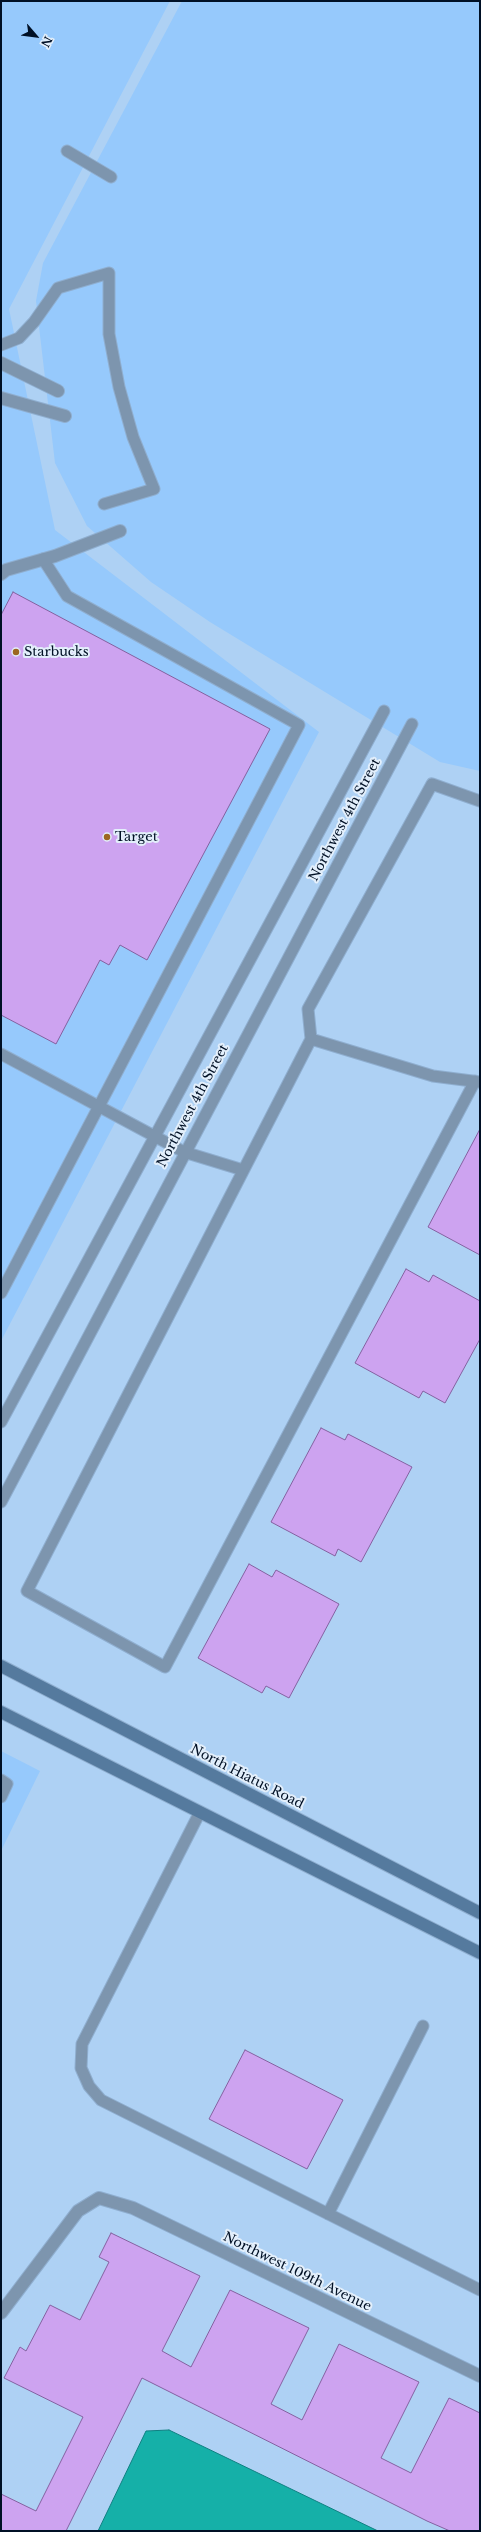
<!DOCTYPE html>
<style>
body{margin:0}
#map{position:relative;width:481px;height:2532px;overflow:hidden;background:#aed1f4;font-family:"Libre Baskerville",serif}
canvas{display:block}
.frame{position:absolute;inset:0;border:2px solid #001025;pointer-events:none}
.north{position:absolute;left:16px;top:16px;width:40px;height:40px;-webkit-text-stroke:3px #e3effb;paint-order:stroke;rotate:118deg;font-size:11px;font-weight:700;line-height:16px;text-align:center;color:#001025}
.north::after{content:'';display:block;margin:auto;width:14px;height:18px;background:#001025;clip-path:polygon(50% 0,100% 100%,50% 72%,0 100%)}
</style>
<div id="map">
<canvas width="481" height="2532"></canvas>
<div class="frame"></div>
<div class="north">N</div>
</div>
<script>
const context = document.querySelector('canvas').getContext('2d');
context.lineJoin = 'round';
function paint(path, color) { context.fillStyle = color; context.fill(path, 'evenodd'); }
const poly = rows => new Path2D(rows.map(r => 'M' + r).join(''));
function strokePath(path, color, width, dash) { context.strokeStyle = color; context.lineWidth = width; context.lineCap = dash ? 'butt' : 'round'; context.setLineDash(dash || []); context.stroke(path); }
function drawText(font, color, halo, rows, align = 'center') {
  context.font = font + ' "Libre Baskerville",serif'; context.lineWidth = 4; context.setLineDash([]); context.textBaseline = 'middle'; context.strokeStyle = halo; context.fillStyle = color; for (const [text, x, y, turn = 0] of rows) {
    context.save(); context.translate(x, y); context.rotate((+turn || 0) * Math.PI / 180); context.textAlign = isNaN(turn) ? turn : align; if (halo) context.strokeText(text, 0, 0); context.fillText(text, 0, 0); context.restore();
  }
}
paint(poly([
 [1,1,170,1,9,309,55,530,319,732,1,1341],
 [182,1,480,1,480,771,440,762,210,622,151,582,87,526,55,463,36,301,43,263],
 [1,1751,40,1771,1,1851]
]), '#96c9fc');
const water = poly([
 [169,2430,378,2531,98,2531,146,2431,169,2430]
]);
paint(water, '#15b0a8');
strokePath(water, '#0f8081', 1);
const building = poly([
 [13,592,270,729,147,960,120,945,109,965,100,960,56,1044,1,1015,1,615,13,592],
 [480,1129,480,1255,428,1227,480,1129],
 [406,1269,429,1282,433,1275,480,1301,480,1339,445,1403,423,1391,419,1398,355,1363,406,1269],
 [321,1428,345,1440,348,1434,412,1467,361,1562,338,1549,335,1556,271,1522,321,1428],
 [249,1564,272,1577,276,1570,339,1604,289,1698,266,1686,262,1693,198,1658,249,1564],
 [245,2050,343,2100,307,2169,209,2119,245,2050],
 [111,2233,200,2276,162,2351,191,2367,230,2290,309,2328,271,2404,302,2420,339,2344,419,2382,381,2458,411,2473,449,2398,480,2413,480,2531,450,2531,427,2521,142,2378,66,2531,1,2531,1,2494,36,2511,83,2417,4,2378,20,2347,26,2351,50,2305,80,2320,109,2262,99,2257,111,2233]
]);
paint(building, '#cda3f0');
strokePath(building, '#8461a0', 1);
const lane = poly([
 [67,151,111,177],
 [1,345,19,338,34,322,58,288,109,273,109,334,119,387,133,437,154,489,104,504],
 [311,1039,433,1076,480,1082],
 [1,1054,184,1152,243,1170],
 [475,1081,165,1667,27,1591,311,1039,308,1009,432,784,480,801],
 [1,1293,299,725,67,596,43,559],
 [1,1422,384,711],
 [1,1502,412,724],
 [1,1780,7,1784,1,1797],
 [200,1812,82,2044,81,2068,89,2086,101,2100,480,2290],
 [328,2214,423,2026]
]);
const street = poly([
 [1,363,58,391],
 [1,398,65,416],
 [1,574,6,570,55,556,120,531],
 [1,2313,78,2211,99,2198,133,2208,480,2376]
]);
const secondary = poly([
 [1,1666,480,1913],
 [1,1712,480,1953]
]);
strokePath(lane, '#8faecf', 13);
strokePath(street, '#8faecf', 14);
strokePath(secondary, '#8faecf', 14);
strokePath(lane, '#7d95ae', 11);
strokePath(street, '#7d95ae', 12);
strokePath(secondary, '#557a9e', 12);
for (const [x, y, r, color] of [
 [16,652,4,"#9c6720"],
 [107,837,4,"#9c6720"]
]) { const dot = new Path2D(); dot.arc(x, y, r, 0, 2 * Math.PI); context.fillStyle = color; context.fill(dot); strokePath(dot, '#e3effb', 1.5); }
drawText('13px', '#001025', '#e3effb', [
 ["Starbucks",24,652],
 ["Target",115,837]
], 'left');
drawText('13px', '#001025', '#e3effb', [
 ["Northwest 4th Street",345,820,-62],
 ["Northwest 4th Street",193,1106,-62],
 ["North Hiatus Road",247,1777,27],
 ["Northwest 109th Avenue",297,2272,26]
]);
</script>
